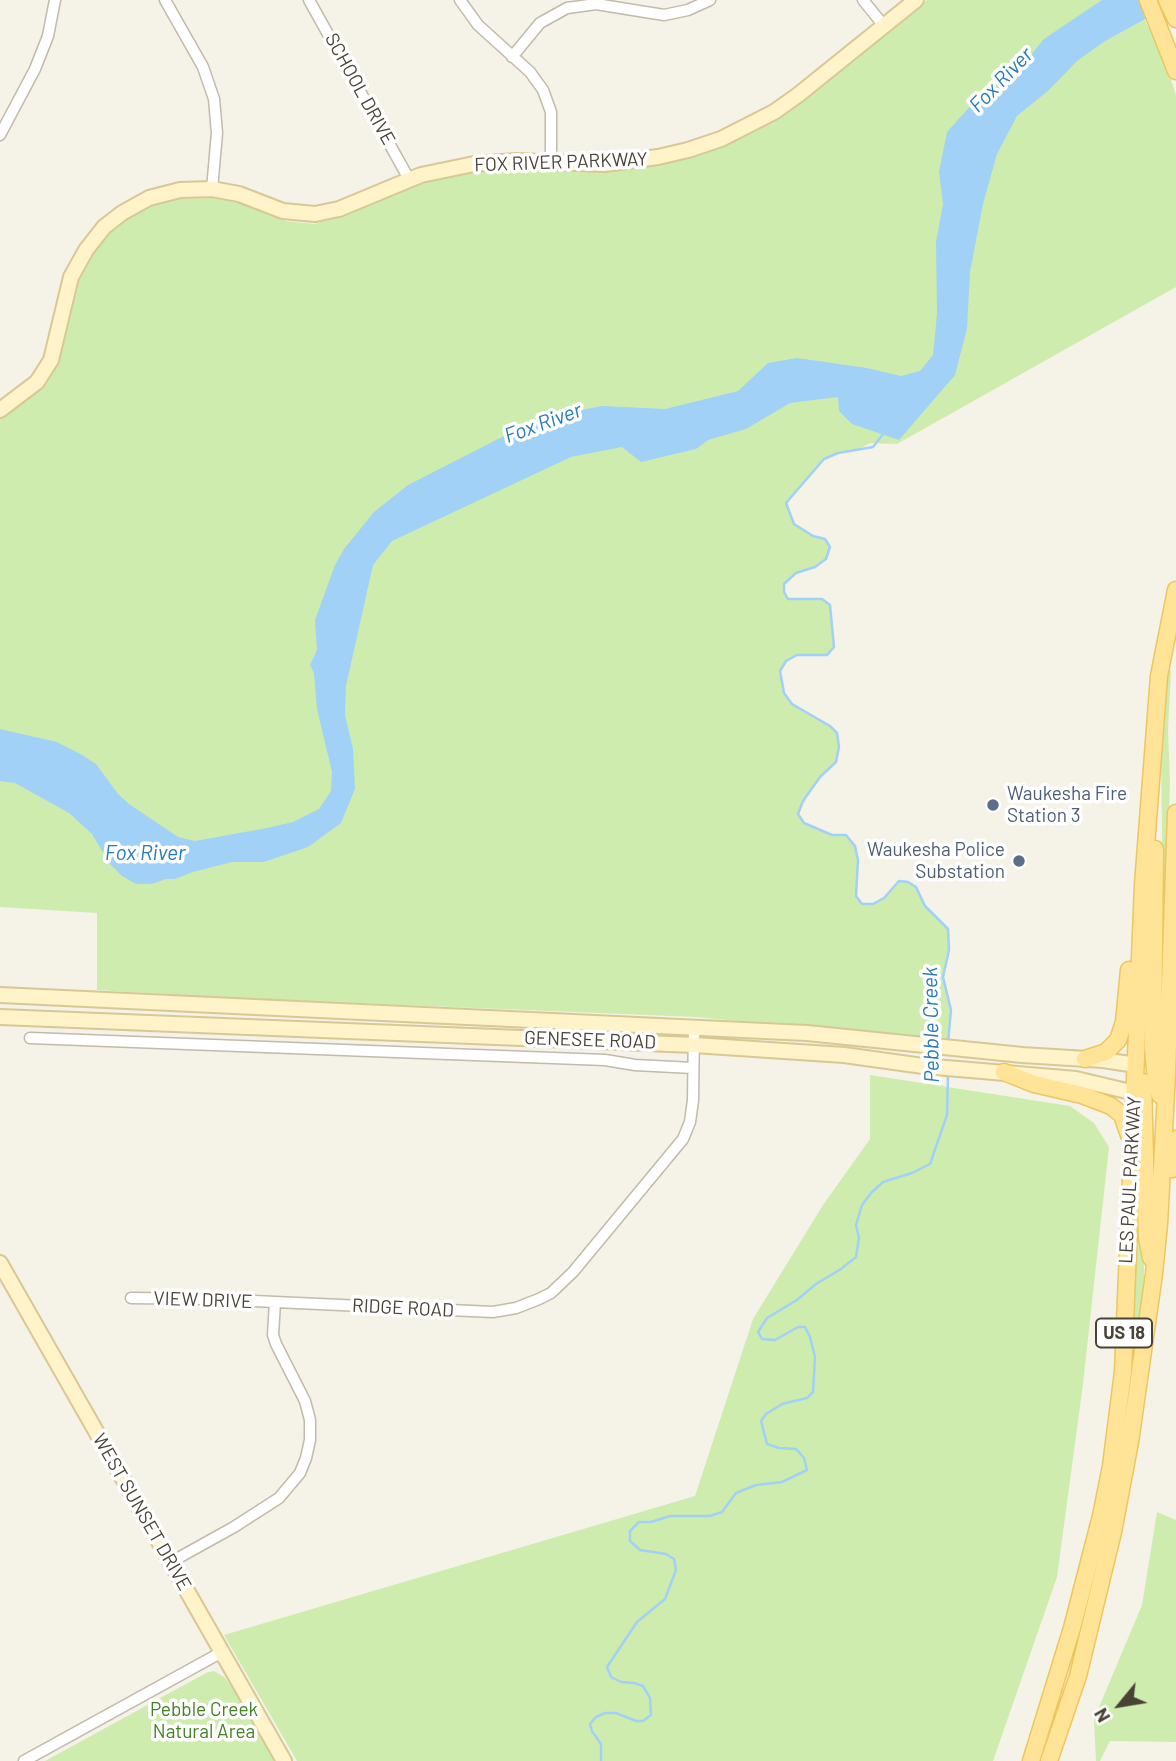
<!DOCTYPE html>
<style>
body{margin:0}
#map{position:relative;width:1176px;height:1761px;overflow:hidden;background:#f5f2e8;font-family:Barlow,sans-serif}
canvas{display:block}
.north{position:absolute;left:1085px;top:1670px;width:70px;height:70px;-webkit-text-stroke:5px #fff;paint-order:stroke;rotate:240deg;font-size:19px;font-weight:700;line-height:28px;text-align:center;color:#494236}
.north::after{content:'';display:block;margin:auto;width:24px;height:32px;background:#494236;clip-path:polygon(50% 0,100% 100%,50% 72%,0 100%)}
</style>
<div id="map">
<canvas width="1176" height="1761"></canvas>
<div class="north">N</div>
</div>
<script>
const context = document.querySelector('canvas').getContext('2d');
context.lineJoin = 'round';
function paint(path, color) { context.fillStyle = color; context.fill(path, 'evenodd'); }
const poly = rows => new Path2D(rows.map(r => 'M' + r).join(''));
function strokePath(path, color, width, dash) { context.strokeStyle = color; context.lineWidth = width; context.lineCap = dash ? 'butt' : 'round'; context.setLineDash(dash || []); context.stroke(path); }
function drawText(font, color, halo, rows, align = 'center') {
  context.font = font + ' Barlow,sans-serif'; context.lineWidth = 7; context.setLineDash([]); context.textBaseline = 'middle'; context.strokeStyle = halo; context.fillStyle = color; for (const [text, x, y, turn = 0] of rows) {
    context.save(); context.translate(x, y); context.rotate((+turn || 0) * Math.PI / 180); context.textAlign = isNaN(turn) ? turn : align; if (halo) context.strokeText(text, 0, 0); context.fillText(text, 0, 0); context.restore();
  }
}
paint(poly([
 [927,0,1135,0,1165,61,1176,95,1176,287,897,444,870,443,853,452,838,453,824,459,787,503,794,524,813,536,825,539,830,547,826,559,815,567,796,573,785,584,784,592,788,599,822,599,830,605,834,647,827,655,797,655,786,661,780,671,784,693,792,704,830,726,837,733,839,747,836,762,820,777,803,801,798,814,804,823,832,835,846,835,855,846,858,860,856,896,862,904,873,904,884,898,899,881,908,882,916,887,925,906,948,929,949,950,943,977,951,1010,948,1040,695,1017,208,997,97,990,97,913,0,907,0,418,37,391,54,370,63,344,79,275,94,248,111,230,141,210,167,200,184,197,213,197,230,199,286,221,314,224,342,216,422,183,473,172,512,168,599,172,627,170,692,157,729,144,785,114],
 [1168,671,1171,671,1168,730,1170,782,1166,911,1163,911,1161,754,1162,710],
 [870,1075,1070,1106,1094,1123,1109,1147,1083,1384,1057,1577,993,1761,297,1761,224,1635,695,1496,753,1319,823,1205,870,1139],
 [1138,1138,1144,1237,1144,1289,1140,1320,1133,1319],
 [1157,1512,1176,1520,1176,1742,1110,1741,1100,1761,1096,1761,1094,1719,1142,1605],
 [214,1671,224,1677,232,1687,276,1761,45,1761,208,1672]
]), '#cfecaf');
paint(poly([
 [1102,0,1176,0,1176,2,1105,41,1077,61,1049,90,1017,116,997,154,983,204,970,272,967,329,955,375,899,440,852,424,839,411,838,397,790,403,746,429,708,440,696,449,641,462,622,447,571,457,392,541,373,565,346,686,345,715,353,749,355,789,341,823,308,847,264,862,232,862,193,872,175,879,166,879,152,884,136,884,122,876,110,864,92,834,69,813,15,783,0,781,0,729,57,742,82,755,96,764,118,794,129,804,178,837,195,841,267,828,293,822,319,809,331,791,332,772,317,709,314,673,310,665,317,650,315,620,335,565,344,549,374,512,408,485,504,436,566,413,602,406,665,409,738,391,768,363,797,358,867,368,901,376,920,371,933,355,937,314,936,242,943,204,939,172,947,132,974,102,1016,73,1044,39]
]), '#a1d1f6');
strokePath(poly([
 [884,433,873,447,838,453,824,459,786,503,794,524,813,536,825,539,830,547,826,559,815,567,796,573,784,584,784,592,788,599,822,599,830,605,834,647,827,655,797,655,786,661,780,671,784,693,792,704,830,726,837,733,839,747,836,762,820,777,803,801,798,814,804,823,832,835,846,835,855,846,858,860,856,896,862,904,873,904,884,898,899,881,908,882,916,887,925,906,948,929,949,950,943,977,951,1010,948,1043],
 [601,1761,601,1744,592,1731,590,1724,596,1717,605,1713,616,1713,636,1721,643,1721,651,1715,650,1698,643,1686,634,1683,621,1682,611,1677,607,1667,637,1622,665,1599,676,1570,674,1559,666,1554,640,1550,630,1541,630,1531,639,1522,651,1522,670,1516,710,1516,722,1512,736,1493,756,1485,782,1482,807,1470,804,1458,796,1449,779,1448,767,1444,761,1421,766,1414,782,1404,807,1398,813,1392,815,1357,810,1337,805,1327,798,1327,775,1340,762,1339,758,1332,767,1318,797,1300,816,1284,841,1269,856,1257,859,1238,856,1225,862,1205,871,1193,883,1182,912,1173,930,1164,947,1115,948,1074]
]), '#a1d1f6', 2.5);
const street = poly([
 [165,0,203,67,214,99,217,133,212,189],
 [309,0,409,179],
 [460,0,478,25,530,72,543,90,551,112,551,162],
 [863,0,884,26],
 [512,57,540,23,567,8,596,4,664,15,688,10,710,0],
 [0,135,35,69,48,36,55,0],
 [30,1038,605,1060,635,1065,693,1068],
 [131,1298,210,1299,493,1312,516,1308,539,1299,551,1293,573,1272,683,1139,690,1122,693,1100,694,1027],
 [171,1562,234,1527,279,1498,300,1473,306,1458,310,1440,310,1420,305,1401,276,1344,273,1335,275,1302],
 [24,1761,222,1652]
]);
const secondary = poly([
 [0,410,37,382,51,360,71,277,86,250,104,227,122,213,149,198,180,190,212,189,239,194,283,211,315,214,339,209,421,175,474,164,516,161,605,164,658,157,688,150,721,139,774,112,798,95,916,0],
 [0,995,807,1033,1022,1055,1103,1060,1136,1065],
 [0,1017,694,1045,844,1055,923,1066,1076,1079,1135,1093],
 [0,1263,284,1761]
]);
const primary = poly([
 [1148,0,1176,71],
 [1167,0,1176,19],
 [1155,849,1153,1048,1156,1081,1160,1095],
 [1085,1059,1106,1052,1118,1040,1124,1022,1129,970],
 [1004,1072,1034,1084,1082,1095,1111,1106,1122,1115,1129,1135],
 [1143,1082,1147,1238,1151,1258],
 [1172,1169,1176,1139],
 [1031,1761,1072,1628,1101,1516,1111,1466,1123,1372,1143,885,1159,676,1176,590],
 [1049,1761,1078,1676,1113,1532,1130,1442,1154,1274,1159,1224,1167,1074,1176,813]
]);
strokePath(street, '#c2baaa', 13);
strokePath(secondary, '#d8c895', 18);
strokePath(primary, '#ecc65f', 19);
strokePath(street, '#fff', 10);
strokePath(secondary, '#fff3c9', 14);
strokePath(primary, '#ffe498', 16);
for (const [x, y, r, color] of [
 [993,805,7,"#5c6f8a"],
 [1019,861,7,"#5c6f8a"]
]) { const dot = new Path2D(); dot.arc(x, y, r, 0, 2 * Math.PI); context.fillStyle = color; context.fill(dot); strokePath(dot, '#fff', 2.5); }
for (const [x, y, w] of [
 [1124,1333,56]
]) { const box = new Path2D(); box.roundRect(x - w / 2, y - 14.5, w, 29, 5); context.fillStyle = '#fff'; context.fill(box); strokePath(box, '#494236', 2); }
drawText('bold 18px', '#494236', null, [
 ["US 18",1124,1333]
]);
drawText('19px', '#494236', '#fff', [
 ["SCHOOL DRIVE",360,89,61],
 ["FOX RIVER PARKWAY",561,162,-2],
 ["GENESEE ROAD",590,1040,2],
 ["LES PAUL PARKWAY",1130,1180,-87],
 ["VIEW DRIVE",203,1300,2],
 ["RIDGE ROAD",403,1308,3],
 ["WEST SUNSET DRIVE",142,1512,60]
]);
drawText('19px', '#4e5e75', '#fff', [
 ["Waukesha Fire",1007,794],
 ["Station 3",1007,816],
 ["Waukesha Police",1005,850,"right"],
 ["Substation",1005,872,"right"]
], 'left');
drawText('19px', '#458024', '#fff', [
 ["Pebble Creek",204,1710],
 ["Natural Area",204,1732]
]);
drawText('italic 21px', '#277abe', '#fff', [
 ["Fox River",1001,80,-46],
 ["Fox River",543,423,-20],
 ["Fox River",145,853],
 ["Pebble Creek",931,1025,-91]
]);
</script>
